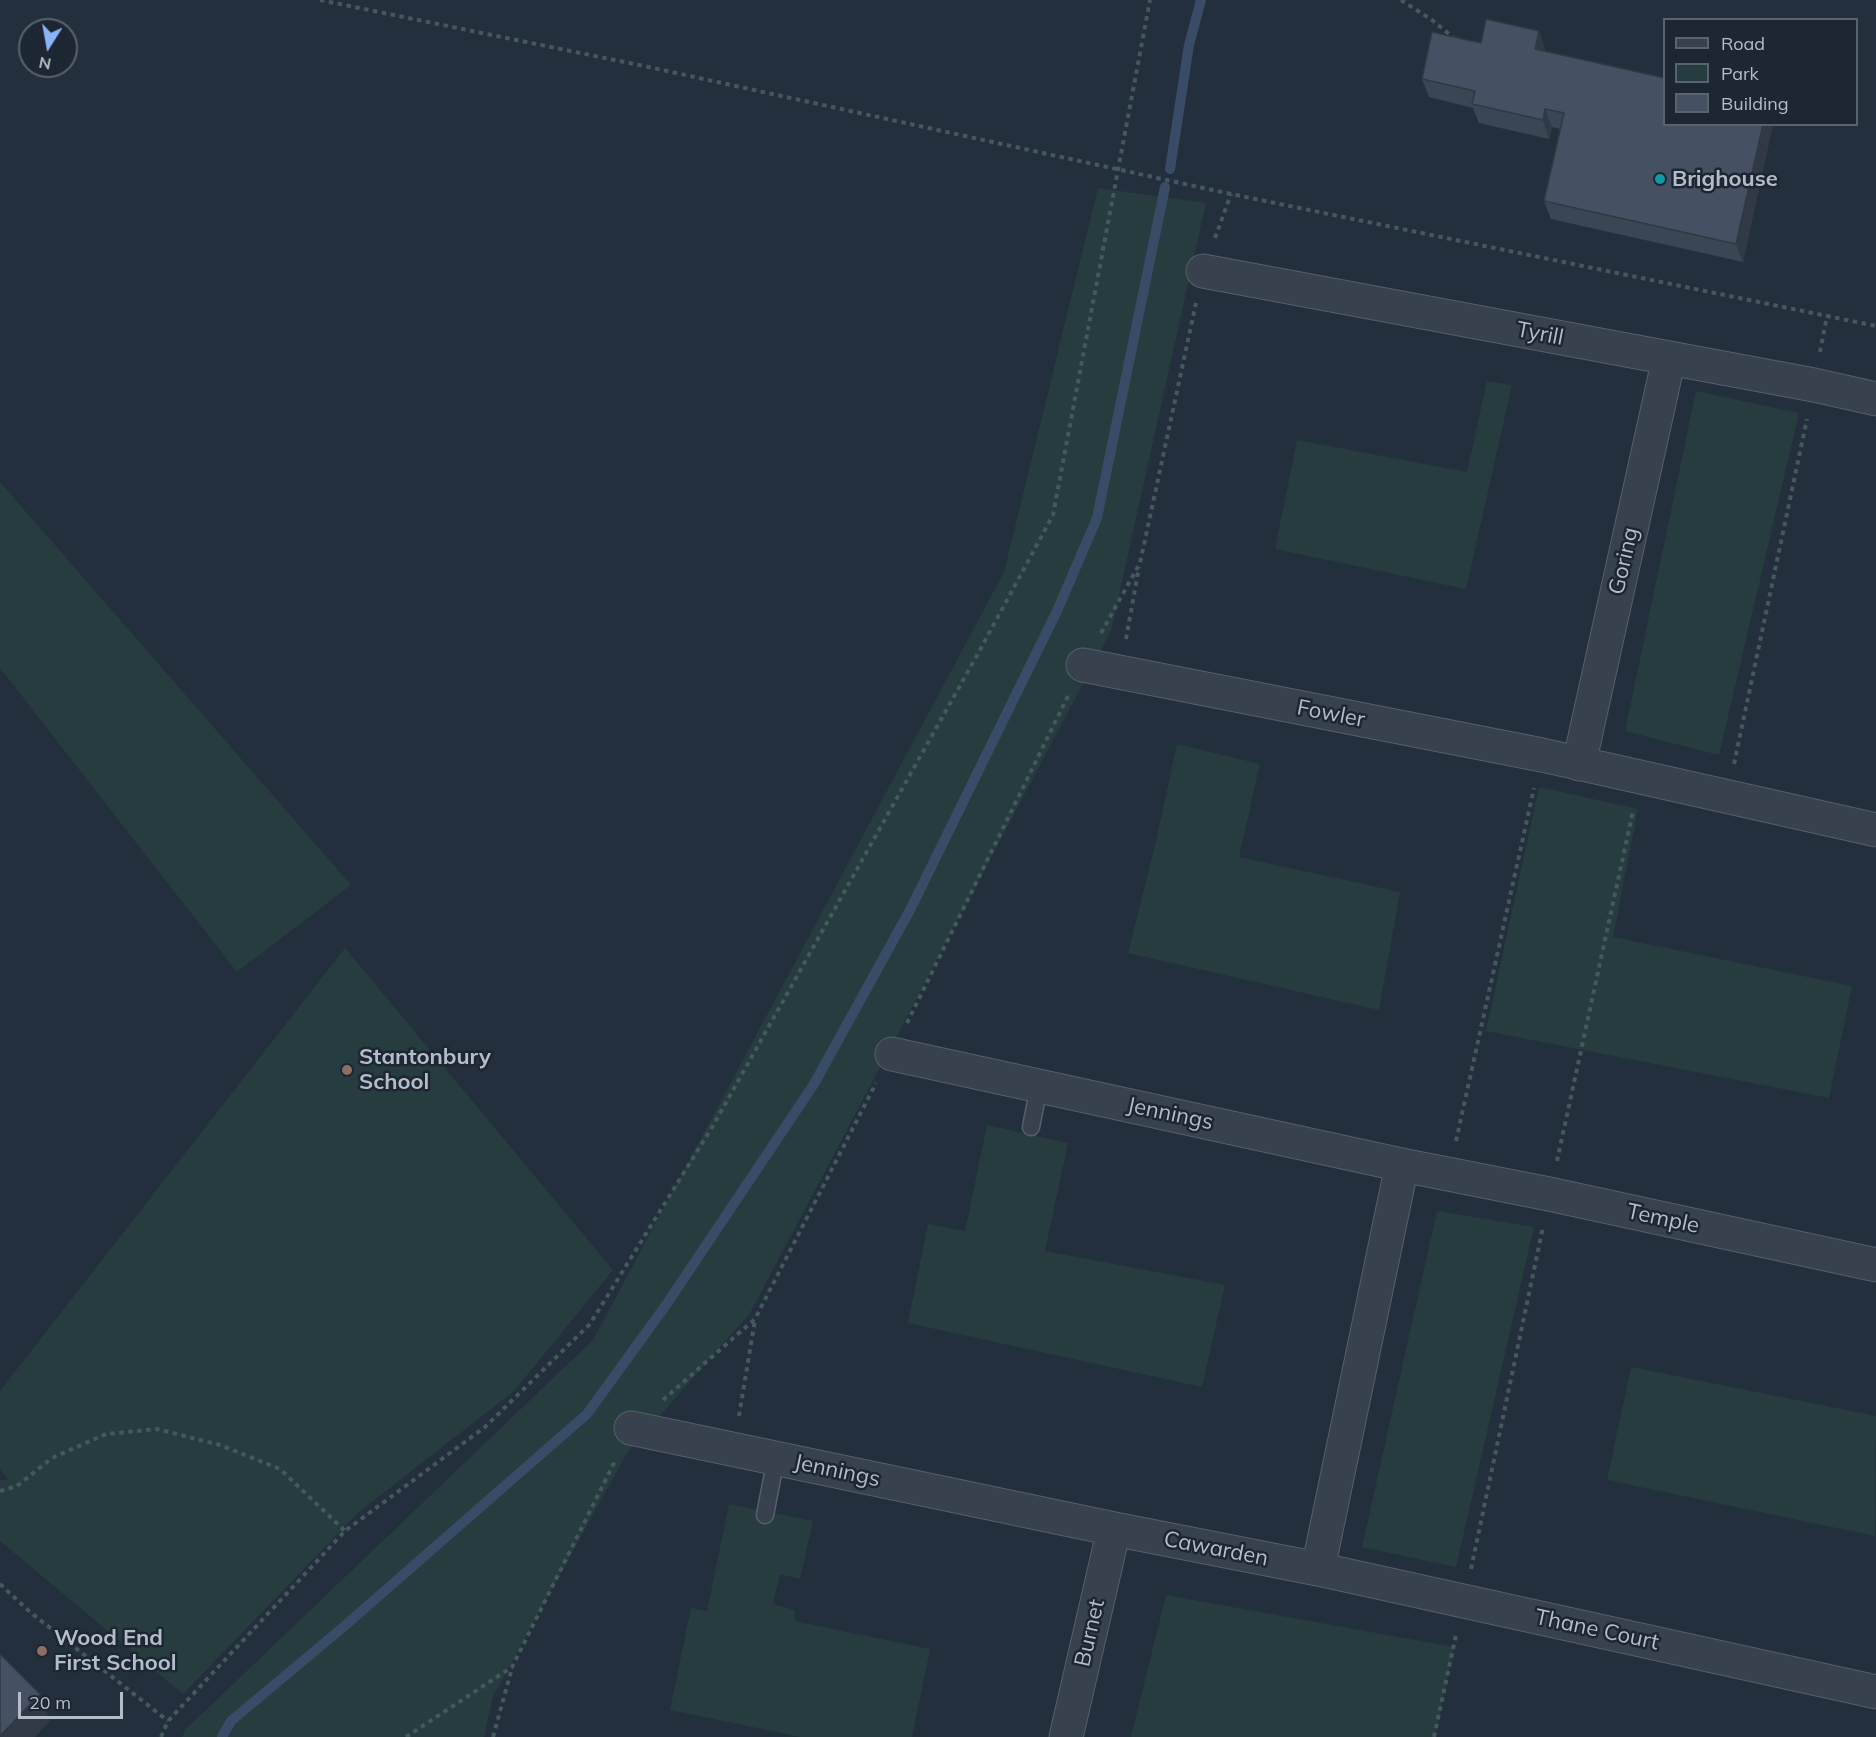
<!DOCTYPE html>
<style>
body{margin:0}
#map{position:relative;width:1876px;height:1737px;overflow:hidden;background:#242f3e;font-family:Mulish,sans-serif}
canvas{display:block}
.legend{position:absolute;left:1663px;top:18px;width:195px;height:108px;box-sizing:border-box;background:#1d2633;border:2px solid #59626f;margin:0;padding:8px 10px;list-style:none;font-size:18px;color:#b4bcc9}
.legend li{display:flex;align-items:center;gap:12px;height:30px}
.legend b{width:30px;border:2px solid #59626f}
.north{position:absolute;left:18px;top:18px;width:60px;height:60px;box-sizing:border-box;background:#1d2633;border:2px solid #59626f;border-radius:50%;rotate:191deg;font-size:16px;font-weight:700;line-height:24px;text-align:center;color:#b4bcc9}
.north::after{content:'';display:block;margin:auto;width:21px;height:27px;background:#8ab4f8;clip-path:polygon(50% 0,100% 100%,50% 72%,0 100%)}
.scale{position:absolute;left:18px;top:1692px;width:105px;height:27px;box-sizing:border-box;border:3px solid #b4bcc9;border-top:0;padding-left:8px;font-size:18px;line-height:21px;white-space:nowrap;color:#b4bcc9;-webkit-text-stroke:4px #1d2633;paint-order:stroke}
</style>
<div id="map">
<canvas width="1876" height="1737"></canvas>
<ul class="legend">
<li><b style="height:8px;background:#38414e"></b>Road</li>
<li><b style="height:16px;background:#263c3f"></b>Park</li>
<li><b style="height:16px;background:#455162"></b>Building</li>
</ul>
<div class="north">N</div>
<div class="scale">20 m</div>
</div>
<script>
const context = document.querySelector('canvas').getContext('2d');
context.lineJoin = 'round';
function paint(path, color) { context.fillStyle = color; context.fill(path, 'evenodd'); }
const poly = rows => new Path2D(rows.map(r => 'M' + r).join(''));
function strokePath(path, color, width, dash) { context.strokeStyle = color; context.lineWidth = width; context.lineCap = dash ? 'butt' : 'round'; context.setLineDash(dash || []); context.stroke(path); }
function drawText(font, color, halo, rows, align = 'center') {
  context.font = font + ' Mulish,sans-serif'; context.lineWidth = 5; context.setLineDash([]); context.textBaseline = 'middle'; context.strokeStyle = halo; context.fillStyle = color; for (const [text, x, y, turn = 0] of rows) {
    context.save(); context.translate(x, y); context.rotate((+turn || 0) * Math.PI / 180); context.textAlign = isNaN(turn) ? turn : align; if (halo) context.strokeText(text, 0, 0); context.fillText(text, 0, 0); context.restore();
  }
}
paint(poly([
 [1098,188,1206,203,1111,631,750,1313,627,1453,493,1696,484,1737,182,1737,186,1729,593,1340,1004,572],
 [1487,381,1512,385,1466,589,1275,549,1297,440,1467,472],
 [1696,391,1799,413,1719,755,1625,731],
 [0,482,351,885,237,972,0,668],
 [1177,744,1260,764,1239,857,1400,892,1379,1010,1128,953,1156,841],
 [1539,787,1638,809,1613,937,1852,986,1829,1098,1486,1031],
 [345,948,613,1270,514,1391,359,1512,183,1694,0,1541,0,1480,8,1480,0,1468,0,1391],
 [987,1125,1068,1143,1045,1251,1225,1285,1202,1387,908,1323,928,1224,965,1231],
 [1437,1211,1534,1227,1456,1567,1362,1547],
 [1631,1367,1876,1416,1875,1536,1607,1480],
 [729,1504,813,1521,800,1579,780,1574,773,1604,795,1610,794,1621,930,1649,912,1737,801,1737,670,1710,691,1608,707,1611],
 [1166,1595,1454,1647,1435,1737,1131,1737]
]), '#263c3f');
strokePath(poly([
 [1170,169,1189,45,1201,0],
 [222,1737,231,1721,341,1629,587,1414,666,1305,814,1084,910,910,1057,611,1097,518,1165,187]
]), '#394c67', 10);
const lane = poly([
 [1031,1127,1039,1086],
 [765,1515,776,1458]
]);
const street = poly([
 [1203,271,1814,385,1876,399],
 [1083,665,1542,755,1876,830],
 [1579,764,1669,358],
 [892,1054,1402,1165,1549,1194,1876,1265],
 [631,1428,1114,1529,1318,1569,1876,1692],
 [1318,1569,1402,1165],
 [1066,1737,1114,1529]
]);
strokePath(lane, '#565f6c', 19);
strokePath(street, '#565f6c', 35);
strokePath(poly([
 [320,0,644,66,1231,194,1876,326],
 [1401,0,1432,20,1454,38],
 [1215,238,1231,194],
 [1820,352,1827,316],
 [1101,633,1140,563,1196,303],
 [1126,639,1139,567],
 [1734,764,1807,419],
 [907,1023,1068,696],
 [1456,1141,1534,788],
 [1557,1161,1633,811],
 [663,1400,755,1319,876,1083],
 [739,1416,755,1320],
 [0,1491,17,1486,52,1458,106,1434,157,1429,220,1445,280,1469,345,1531],
 [1471,1569,1543,1227],
 [0,1584,30,1612,168,1721],
 [161,1737,168,1721,345,1531,485,1427,590,1324,714,1124,980,650,1053,515,1150,0],
 [406,1737,512,1667,616,1459],
 [493,1737,512,1668],
 [1434,1737,1456,1635]
]), '#44595c', 4, [4.5, 4.5]);
strokePath(lane, '#38414e', 16);
strokePath(street, '#38414e', 33);
paint(poly([
 [1539,31,1545,49,1545,51,1665,124,1773,124,1743,262,1551,219,1544,201,1560,129,1552,127,1549,139,1479,123,1473,108,1429,97,1422,79,1481,43]
]), '#3b4654');
paint(poly([
 [1539,31,1545,49,1541,67,1535,49],
 [1545,109,1552,127,1549,139,1543,120],
 [1763,124,1773,124,1743,262,1736,244],
 [40,1694,50,1721,35,1737,0,1737]
]), '#303945');
const building = poly([
 [1486,19,1539,31,1535,49,1665,78,1665,124,1763,124,1736,244,1544,201,1564,113,1545,109,1543,120,1472,104,1475,91,1422,79,1432,32,1481,43,1486,19],
 [0,1654,40,1694,0,1736,0,1654]
]);
paint(building, '#455162');
strokePath(building, '#303945', 1.5);
for (const [x, y, r, color] of [
 [1660,179,6,"#0f9aa8"],
 [347,1070,6,"#8d6e63"],
 [42,1651,6,"#8d6e63"]
]) { const dot = new Path2D(); dot.arc(x, y, r, 0, 2 * Math.PI); context.fillStyle = color; context.fill(dot); strokePath(dot, '#1d2633', 2); }
drawText('bold 22px', '#b4bcc9', '#1d2633', [
 ["Brighouse",1672,179],
 ["Stantonbury",359,1057],
 ["School",359,1082],
 ["Wood End",54,1638],
 ["First School",54,1663]
], 'left');
drawText('22px', '#b4bcc9', '#1d2633', [
 ["Tyrill",1540,334,11],
 ["Goring",1624,561,-77],
 ["Fowler",1331,714,11],
 ["Jennings",1170,1114,12],
 ["Temple",1663,1219,12],
 ["Jennings",837,1471,12],
 ["Cawarden",1216,1549,11],
 ["Thane Court",1597,1630,12],
 ["Burnet",1090,1633,-77]
]);
</script>
